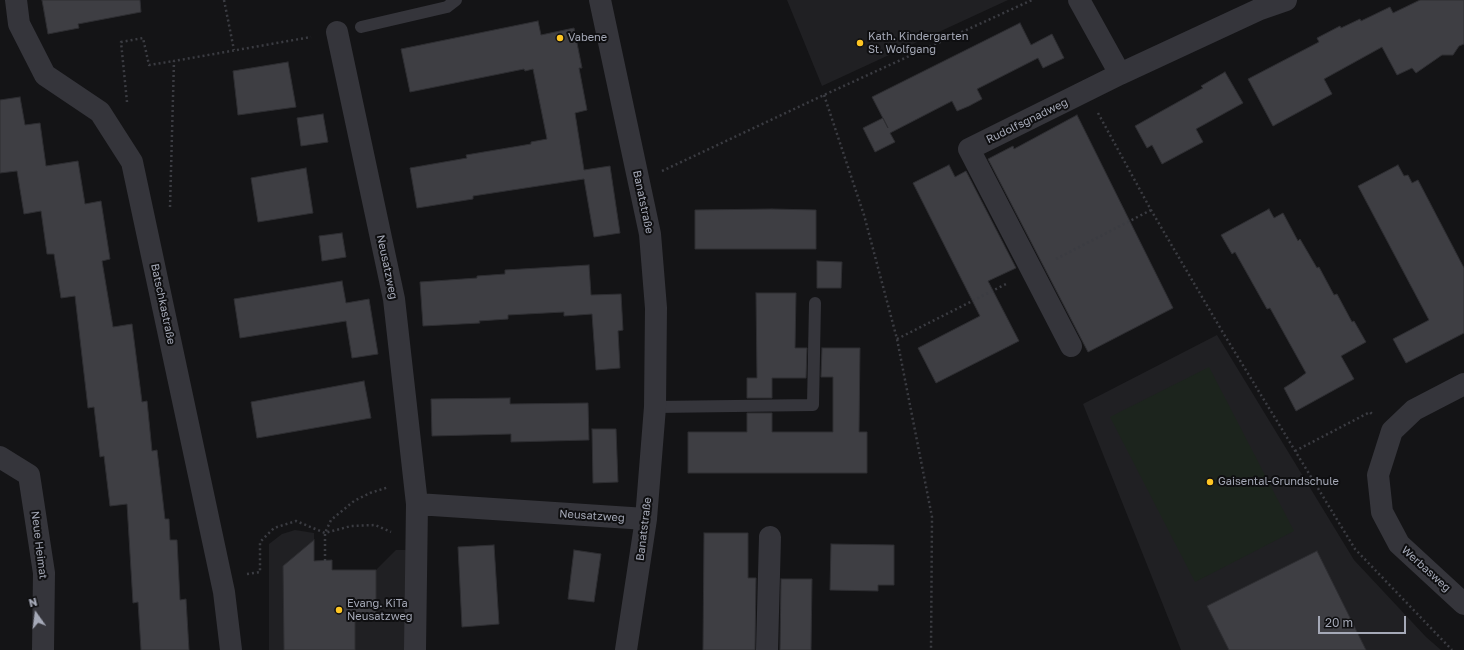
<!DOCTYPE html>
<meta charset="utf-8">
<style>
body{margin:0}
#map{position:relative;width:1464px;height:650px;overflow:hidden;background:#141416;font-family:"Golos Text",sans-serif}
canvas{display:block}
.north{position:absolute;left:16px;top:594px;width:40px;height:40px;-webkit-text-stroke:3px #0f0f11;paint-order:stroke;rotate:346deg;font-size:11px;font-weight:700;line-height:16px;text-align:center;color:#a5a9b7}
.north::after{content:'';display:block;margin:auto;width:14px;height:18px;background:#a5a9b7;clip-path:polygon(50% 0,100% 100%,50% 72%,0 100%)}
.scale{position:absolute;left:1318px;top:616px;width:88px;height:18px;box-sizing:border-box;border:2px solid #a5a9b7;border-top:0;padding-left:5px;font-size:12px;line-height:14px;white-space:nowrap;color:#a5a9b7;-webkit-text-stroke:3px #0f0f11;paint-order:stroke}
</style>
<div id="map">
<canvas width="1464" height="650"></canvas>
<div class="north">N</div>
<div class="scale">20 m</div>
</div>
<script>
const context = document.querySelector('canvas').getContext('2d');
context.lineJoin = 'round';
function paint(path, color) { context.fillStyle = color; context.fill(path, 'evenodd'); }
const poly = rows => new Path2D(rows.map(r => 'M' + r).join(''));
function strokePath(path, color, width, dash) { context.strokeStyle = color; context.lineWidth = width; context.lineCap = dash ? 'butt' : 'round'; context.setLineDash(dash || []); context.stroke(path); }
function drawText(font, color, halo, rows, align = 'center') {
  context.font = font + ' "Golos Text",sans-serif'; context.lineWidth = 4; context.setLineDash([]); context.textBaseline = 'middle'; context.strokeStyle = halo; context.fillStyle = color; for (const [text, x, y, turn = 0] of rows) {
    context.save(); context.translate(x, y); context.rotate((+turn || 0) * Math.PI / 180); context.textAlign = isNaN(turn) ? turn : align; if (halo) context.strokeText(text, 0, 0); context.fillText(text, 0, 0); context.restore();
  }
}
paint(poly([
 [787,0,1008,0,822,86],
 [1217,335,1354,560,1426,637,1441,650,1181,650,1083,404],
 [295,530,314,533,314,570,319,570,319,561,332,560,332,570,376,570,396,550,410,550,408,650,269,650,269,544,282,534]
]), '#202023');
paint(poly([
 [1209,367,1294,531,1195,582,1110,417]
]), '#1c241d');
const building = poly([
 [42,0,140,0,141,12,78,24,79,28,48,34,42,0],
 [1420,0,1464,0,1464,44,1459,46,1453,55,1442,55,1416,73,1412,68,1397,75,1382,47,1324,79,1332,94,1273,126,1248,79,1319,42,1317,38,1340,26,1341,28,1360,19,1361,21,1390,7,1393,13,1420,0],
 [538,21,541,35,574,28,582,68,579,68,587,110,575,113,584,170,610,166,620,233,594,237,584,179,473,196,473,199,417,208,410,168,467,158,466,155,531,144,531,142,547,139,533,69,525,71,524,69,410,92,401,49,538,21],
 [1020,23,1031,45,1052,34,1064,58,1043,68,1038,58,977,89,982,99,969,106,957,111,952,101,890,133,895,142,875,152,863,128,883,118,888,128,872,97,1020,23],
 [288,62,296,107,238,115,233,71,288,62],
 [1225,72,1243,103,1196,129,1203,142,1162,164,1152,145,1147,148,1135,126,1203,88,1201,86,1225,72],
 [20,97,25,125,40,123,46,166,78,161,85,204,101,201,110,259,102,261,113,327,132,324,142,402,147,401,152,451,157,450,165,519,169,519,170,540,177,540,180,600,186,599,189,650,141,650,138,602,133,603,127,504,110,506,104,456,100,457,94,407,88,408,75,296,61,298,54,254,47,254,41,211,24,214,17,171,0,173,0,100,20,97],
 [323,114,328,142,301,146,297,118,323,114],
 [1077,115,1173,308,1088,352,988,159,1013,146,1014,149,1077,115],
 [949,165,955,177,966,171,1016,268,988,281,1019,341,936,383,918,348,980,316,913,183,949,165],
 [1398,165,1404,176,1408,175,1412,183,1418,180,1464,268,1464,333,1406,363,1393,339,1429,320,1358,186,1398,165],
 [306,168,313,213,258,222,251,178,306,168],
 [772,209,816,210,816,249,695,249,695,210,772,209],
 [1269,209,1274,218,1283,213,1298,241,1300,239,1317,268,1319,267,1334,295,1337,294,1352,322,1354,321,1366,342,1341,356,1354,379,1296,411,1284,388,1295,381,1306,373,1270,308,1267,309,1235,252,1232,254,1221,235,1269,209],
 [342,233,346,257,322,261,319,236,342,233],
 [817,261,842,262,841,288,817,288,817,261],
 [589,265,591,295,621,294,623,330,618,331,620,368,596,370,592,314,564,316,564,312,508,315,508,319,479,321,480,323,423,326,420,282,477,278,477,276,505,274,505,270,589,265],
 [342,281,346,303,369,299,378,354,352,358,346,321,240,338,234,299,342,281],
 [756,293,796,293,795,348,807,348,806,378,772,378,772,398,747,398,747,378,757,378,756,293],
 [822,348,860,348,859,432,867,432,867,473,688,473,688,432,747,432,747,413,772,413,772,432,833,432,833,377,821,377,822,348],
 [364,381,371,418,257,438,251,402,364,381],
 [510,398,510,404,588,403,589,440,511,442,511,434,432,436,431,399,510,398],
 [592,429,616,429,618,482,593,483,592,429],
 [704,533,748,533,748,578,756,578,755,650,703,650,704,533],
 [314,540,314,561,332,560,332,570,376,570,376,614,355,614,355,650,284,650,283,566,314,540],
 [831,544,894,545,894,585,878,585,878,591,830,590,831,544],
 [494,545,499,624,462,627,458,547,494,545],
 [574,550,601,554,594,602,568,599,574,550],
 [1317,551,1366,650,1229,650,1207,606,1317,551],
 [781,579,812,579,811,650,780,650,781,579]
]);
paint(building, '#3e3e43');
strokePath(building, '#2e2e32', 1);
strokePath(poly([
 [224,0,234,50],
 [824,95,864,215,897,339,932,517,931,650],
 [127,102,121,42,143,38,149,65,174,61],
 [1098,113,1151,210,1222,331,1355,549,1452,650],
 [662,171,824,95,1032,0],
 [170,207,174,61,311,37],
 [1056,259,1151,210],
 [897,339,1008,283],
 [1295,451,1370,412,1372,414],
 [325,561,325,533,331,520,354,501,370,493,389,487],
 [247,574,260,572,260,542,274,528,296,521,325,533,351,526,375,525,391,532]
]), '#3b3c42', 2.5, [2, 3]);
strokePath(poly([
 [361,27,447,7,456,0],
 [655,407,813,405,815,303]
]), '#35353b', 12);
strokePath(poly([
 [16,0,19,24,45,75,100,112,132,162,224,592,231,650],
 [600,0,650,234,656,308,655,407,646,519,626,650],
 [1079,0,1120,74],
 [337,32,394,299,417,504,415,650],
 [1071,346,969,149,1120,74,1260,9,1286,0],
 [1464,384,1414,410,1392,431,1378,475,1382,512,1399,544,1464,604],
 [0,457,29,475,44,573,43,650],
 [417,504,646,519],
 [767,650,770,537]
]), '#35353b', 22);
for (const [x, y, r, color] of [
 [560,38,4,"#ffc623"],
 [860,43,4,"#ffc623"],
 [1210,482,4,"#ffc623"],
 [339,610,4,"#ffc623"]
]) { const dot = new Path2D(); dot.arc(x, y, r, 0, 2 * Math.PI); context.fillStyle = color; context.fill(dot); strokePath(dot, '#0f0f11', 1.5); }
drawText('11px', '#a5a9b7', '#0f0f11', [
 ["Kath. Kindergarten",868,37],
 ["St. Wolfgang",868,50],
 ["Vabene",568,38],
 ["Gaisental-Grundschule",1218,482],
 ["Evang. KiTa",347,604],
 ["Neusatzweg",347,617]
], 'left');
drawText('11px', '#a5a9b7', '#0f0f11', [
 ["Rudolfsgnadweg",1027,121,-26],
 ["Banatstraße",643,202,78],
 ["Neusatzweg",387,267,78],
 ["Batschkastraße",163,304,78],
 ["Neusatzweg",592,516,4],
 ["Banatstraße",644,529,-83],
 ["Neue Heimat",39,545,83],
 ["Werbasweg",1426,569,42]
]);
</script>
